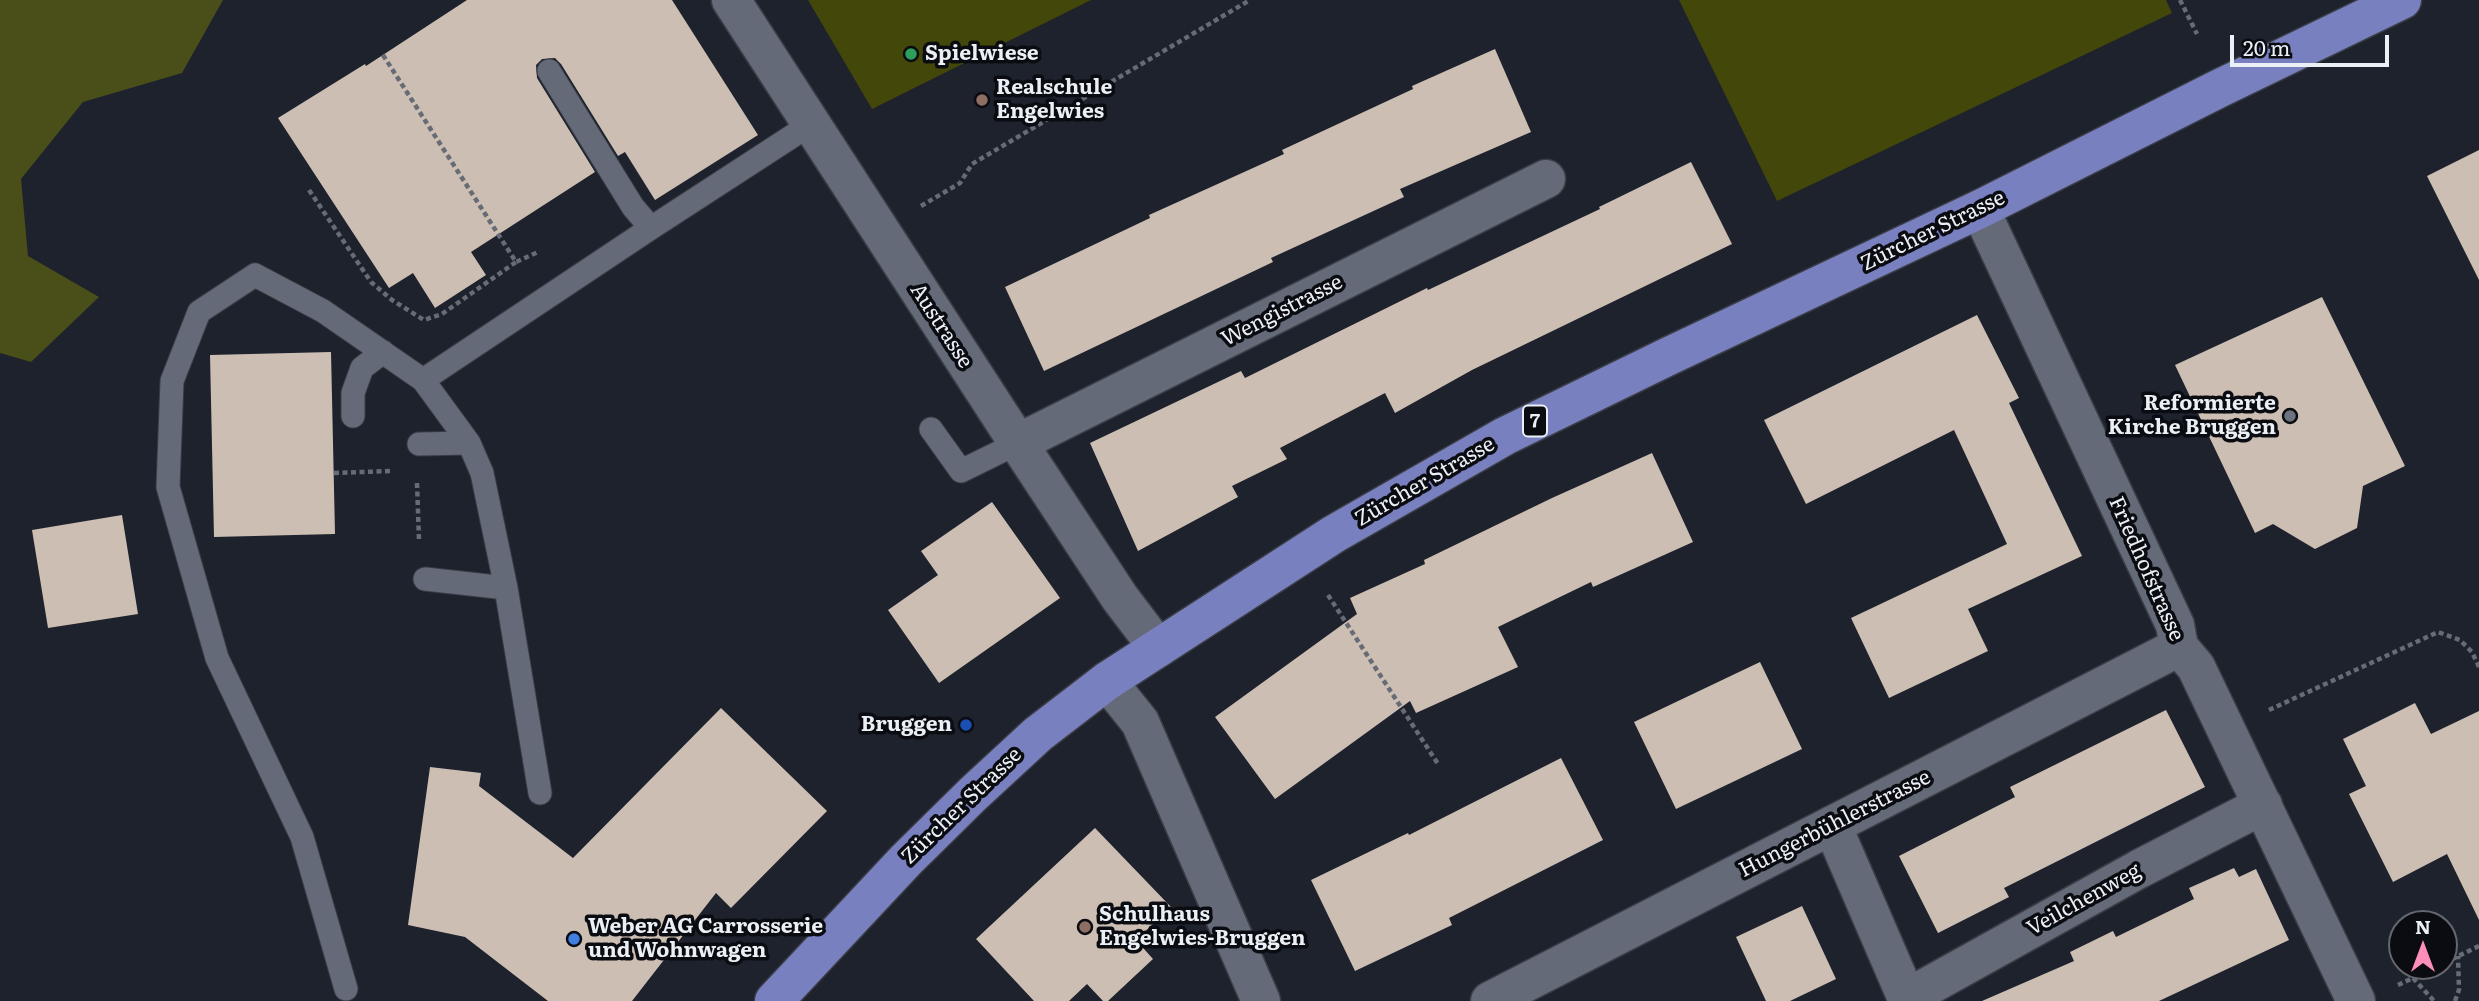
<!DOCTYPE html>
<meta charset="utf-8">
<style>
body{margin:0}
#map{position:relative;width:2479px;height:1001px;overflow:hidden;background:#1d222d;font-family:Literata,serif}
canvas{display:block}
.north{position:absolute;left:2388px;top:910px;width:70px;height:70px;box-sizing:border-box;background:#0a0c11;border:2px solid #64676d;border-radius:50%;rotate:0deg;font-size:19px;font-weight:700;line-height:28px;text-align:center;color:#ebeff6}
.north::after{content:'';display:block;margin:auto;width:24px;height:32px;background:#ff8eba;clip-path:polygon(50% 0,100% 100%,50% 72%,0 100%)}
.scale{position:absolute;left:2230px;top:35px;width:159px;height:32px;box-sizing:border-box;border:4px solid #ebeff6;border-top:0;padding-left:9px;font-size:21px;line-height:24px;white-space:nowrap;color:#ebeff6;-webkit-text-stroke:5px #0a0c11;paint-order:stroke}
</style>
<div id="map">
<canvas width="2479" height="1001"></canvas>
<div class="north">N</div>
<div class="scale">20 m</div>
</div>
<script>
const context = document.querySelector('canvas').getContext('2d');
context.lineJoin = 'round';
function paint(path, color) { context.fillStyle = color; context.fill(path, 'evenodd'); }
const poly = rows => new Path2D(rows.map(r => 'M' + r).join(''));
function strokePath(path, color, width, dash) { context.strokeStyle = color; context.lineWidth = width; context.lineCap = dash ? 'butt' : 'round'; context.setLineDash(dash || []); context.stroke(path); }
function drawText(font, color, halo, rows, align = 'center') {
  context.font = font + ' Literata,serif'; context.lineWidth = 7; context.setLineDash([]); context.textBaseline = 'middle'; context.strokeStyle = halo; context.fillStyle = color; for (const [text, x, y, turn = 0] of rows) {
    context.save(); context.translate(x, y); context.rotate((+turn || 0) * Math.PI / 180); context.textAlign = isNaN(turn) ? turn : align; if (halo) context.strokeText(text, 0, 0); context.fillText(text, 0, 0); context.restore();
  }
}
paint(poly([
 [808,0,1091,0,872,109],
 [1679,0,2166,0,2172,13,1777,201]
]), '#434709');
paint(poly([
 [0,0,223,0,182,73,83,102,21,179,28,256,99,297,31,362,0,353]
]), '#4a4e18');
paint(poly([
 [467,0,672,0,758,135,655,200,625,152,618,156,561,64,555,58,542,59,536,65,537,78,595,172,471,252,486,275,435,308,413,273,389,288,278,118,365,64,366,66],
 [1495,49,1531,132,1400,189,1404,197,1271,258,1273,262,1044,371,1005,287,1150,218,1149,215,1284,154,1282,150,1413,89,1412,86],
 [2479,150,2479,280,2427,176],
 [1691,162,1732,244,1472,370,1395,413,1385,393,1280,448,1287,459,1232,486,1238,497,1138,551,1090,443,1241,371,1245,378,1427,288,1428,290,1600,209,1599,207],
 [2322,297,2405,466,2363,486,2357,528,2315,549,2273,524,2255,533,2175,365],
 [1977,315,2019,398,2009,403,2082,556,1968,609,1988,651,1889,698,1851,618,2007,544,1954,430,1806,504,1764,420],
 [331,352,335,534,214,537,210,355],
 [1652,453,1693,542,1593,587,1591,582,1498,627,1518,667,1416,713,1410,701,1275,799,1215,717,1357,614,1350,598,1425,564,1424,560,1552,498],
 [992,502,1060,598,939,683,888,610,938,575,921,551],
 [122,515,138,614,48,628,32,530],
 [1760,662,1802,749,1676,809,1634,722],
 [2415,703,2431,734,2479,711,2479,920,2447,854,2393,882,2349,794,2366,786,2343,739],
 [721,708,827,811,731,908,716,893,632,1001,548,1001,465,937,408,925,430,767,481,773,479,786,573,858],
 [2166,710,2205,787,2004,888,2009,897,1938,933,1899,856,2015,797,2010,787],
 [1561,758,1603,840,1449,918,1452,925,1355,971,1311,880,1408,833,1409,835],
 [1095,828,1171,907,1136,940,1153,959,1108,1001,1103,1001,1087,984,1069,1001,1034,1001,976,939],
 [2234,868,2239,877,2256,869,2289,940,2159,1001,1982,1001,2074,961,2070,952,2113,931,2116,937,2194,899,2189,888],
 [1802,906,1836,979,1790,1001,1766,1001,1736,937]
]), '#cdbeb3');
const lane = poly([
 [549,71,633,207,651,228],
 [423,380,651,228,811,124],
 [353,416,353,393,362,368,383,352],
 [931,429,961,471,1018,443],
 [419,444,469,443],
 [425,579,506,588],
 [346,989,302,837,217,658,168,487,172,381,199,312,255,275,323,311,423,380,469,443,482,473,506,588,540,793]
]);
const street = poly([
 [731,0,1018,443,1120,598,1158,648],
 [1980,209,2175,625,2179,647,2196,667,2356,1001],
 [1018,443,1546,179],
 [1107,681,1140,722,1261,1001],
 [1832,825,1908,1001],
 [1907,998,2139,869,2263,805],
 [1490,1001,2179,647]
]);
const primary = poly([
 [774,1001,906,860,973,794,1038,734,1107,681,1334,534,1505,436,1669,356,1980,209,2220,88,2402,0]
]);
strokePath(lane, '#3a3d46', 25);
strokePath(street, '#3a3d46', 41);
strokePath(primary, '#3a3d46', 41);
strokePath(poly([
 [2180,0,2197,34],
 [383,55,516,262,538,252],
 [309,190,371,282,392,300,424,320,442,314,516,262],
 [921,206,960,183,972,164,1250,0],
 [334,473,392,471],
 [417,483,419,540],
 [1328,595,1438,764],
 [2269,710,2438,632,2460,640,2472,652,2479,667],
 [2444,963,2479,946],
 [2413,978,2434,1001],
 [2398,985,2438,966],
 [2455,1001,2459,990,2458,956]
]), '#666b75', 4.5, [5, 3.5]);
strokePath(lane, '#646a78', 23);
strokePath(street, '#646a78', 38);
strokePath(primary, '#7980bf', 38);
for (const [x, y, r, color] of [
 [911,54,7,"#2e9e5b"],
 [982,100,7,"#8d6e63"],
 [2290,416,7,"#6b7280"],
 [966,725,7,"#1a4fb4"],
 [1085,927,7,"#8d6e63"],
 [574,939,7,"#3f7fe0"]
]) { const dot = new Path2D(); dot.arc(x, y, r, 0, 2 * Math.PI); context.fillStyle = color; context.fill(dot); strokePath(dot, '#0a0c11', 2.5); }
for (const [x, y, w] of [
 [1535,421,24]
]) { const box = new Path2D(); box.roundRect(x - w / 2, y - 15.5, w, 31, 5); context.fillStyle = '#0a0c11'; context.fill(box); strokePath(box, '#ebeff6', 2); }
drawText('bold 19px', '#ebeff6', null, [
 ["7",1535,421]
]);
drawText('bold 21px', '#ebeff6', '#0a0c11', [
 ["Spielwiese",925,54],
 ["Realschule",996,88],
 ["Engelwies",996,112],
 ["Reformierte",2276,404,"right"],
 ["Kirche Bruggen",2276,428,"right"],
 ["Bruggen",952,725,"right"],
 ["Schulhaus",1099,915],
 ["Engelwies-Bruggen",1099,939],
 ["Weber AG Carrosserie",588,927],
 ["und Wohnwagen",588,951]
], 'left');
drawText('21px', '#ebeff6', '#0a0c11', [
 ["Zürcher Strasse",1933,231,-26],
 ["Wengistrasse",1282,311,-27],
 ["Austrasse",941,326,57],
 ["Zürcher Strasse",1425,482,-30],
 ["Friedhofstrasse",2146,569,66],
 ["Zürcher Strasse",962,806,-44],
 ["Hungerbühlerstrasse",1835,824,-27],
 ["Veilchenweg",2084,900,-29]
]);
</script>
